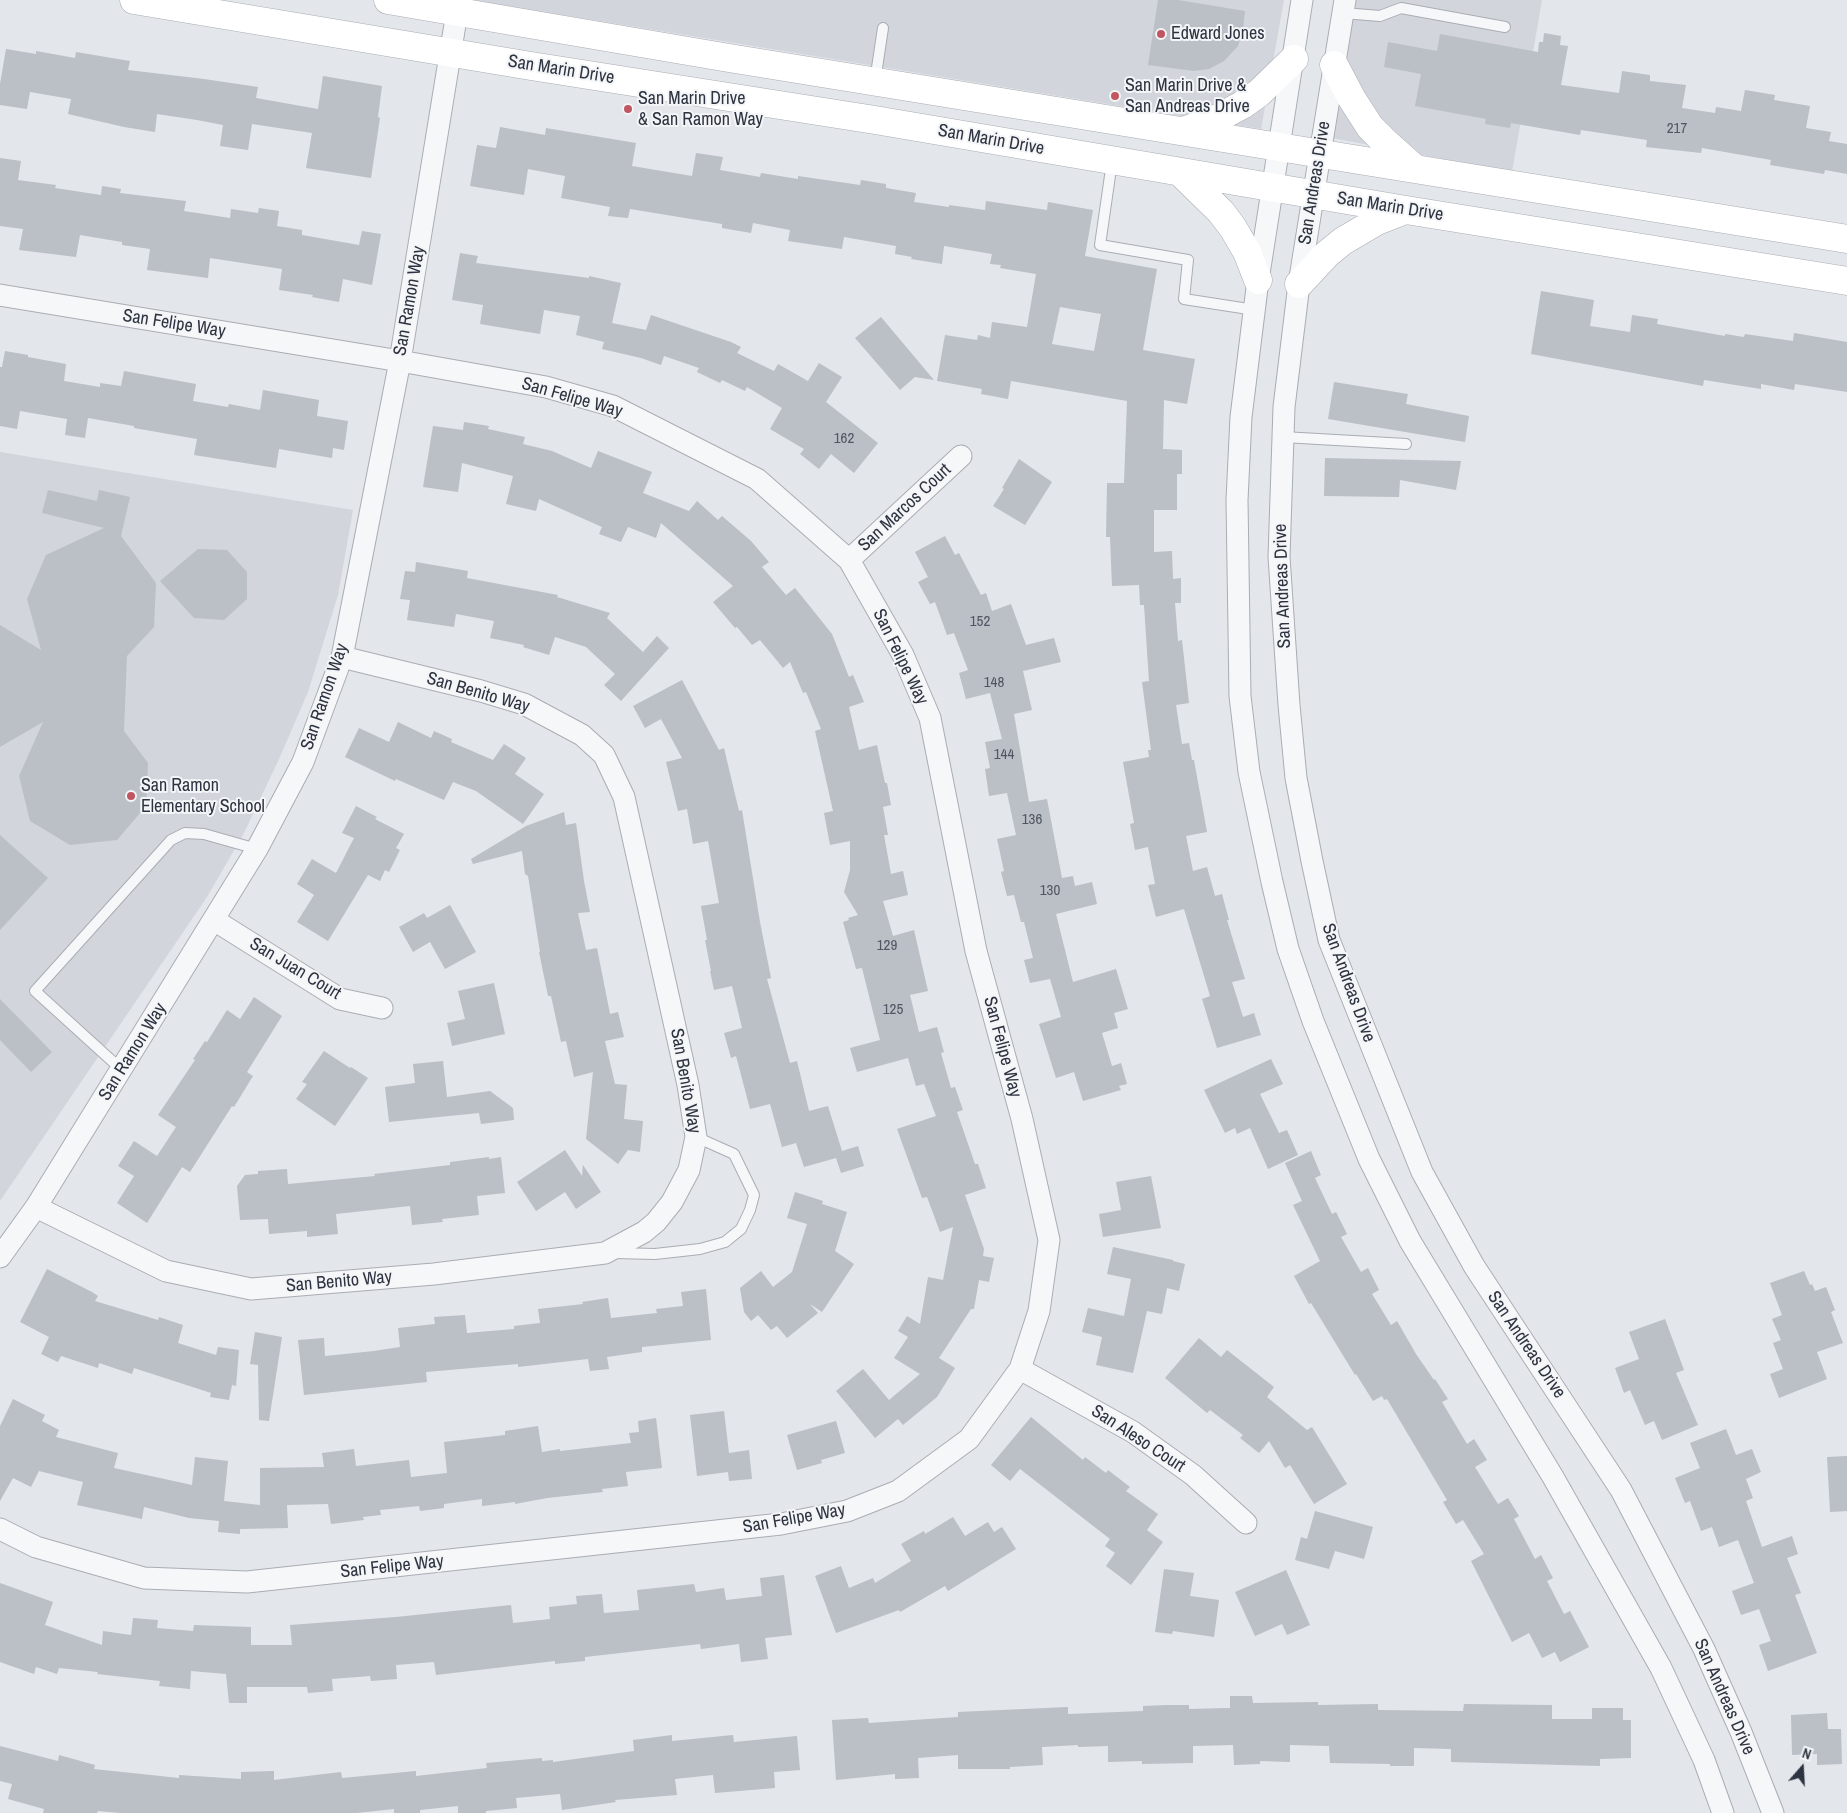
<!DOCTYPE html>
<style>
body{margin:0}
#map{position:relative;width:1847px;height:1813px;overflow:hidden;background:#e3e6ea;font-family:"Archivo Narrow",sans-serif}
canvas{display:block}
.north{position:absolute;left:1777px;top:1743px;width:50px;height:50px;-webkit-text-stroke:4px #f3f5f7;paint-order:stroke;rotate:19deg;font-size:14px;font-weight:700;line-height:20px;text-align:center;color:#2d3340}
.north::after{content:'';display:block;margin:auto;width:18px;height:22px;background:#2d3340;clip-path:polygon(50% 0,100% 100%,50% 72%,0 100%)}
</style>
<div id="map">
<canvas width="1847" height="1813"></canvas>
<div class="north">N</div>
</div>
<script>
const context = document.querySelector('canvas').getContext('2d');
context.lineJoin = 'round';
function paint(path, color) { context.fillStyle = color; context.fill(path, 'evenodd'); }
const poly = rows => new Path2D(rows.map(r => 'M' + r).join(''));
function strokePath(path, color, width, dash) { context.strokeStyle = color; context.lineWidth = width; context.lineCap = dash ? 'butt' : 'round'; context.setLineDash(dash || []); context.stroke(path); }
function drawText(font, color, halo, rows, align = 'center') {
  context.font = font + ' "Archivo Narrow",sans-serif'; context.lineWidth = 4; context.setLineDash([]); context.textBaseline = 'middle'; context.strokeStyle = halo; context.fillStyle = color; for (const [text, x, y, turn = 0] of rows) {
    context.save(); context.translate(x, y); context.rotate((+turn || 0) * Math.PI / 180); context.textAlign = isNaN(turn) ? turn : align; if (halo) context.strokeText(text, 0, 0); context.fillText(text, 0, 0); context.restore();
  }
}
paint(poly([
 [471,0,1284,0,1261,129],
 [1356,0,1542,0,1512,172,1332,138],
 [0,452,353,510,338,595,308,692,279,759,244,833,207,897,0,1201]
]), '#d2d5dc');
paint(poly([
 [1158,0,1178,0,1245,11,1243,29,1238,46,1224,61,1209,69,1194,71,1148,65],
 [1544,33,1561,36,1560,45,1568,46,1561,85,1619,93,1622,71,1650,75,1650,81,1686,85,1682,108,1715,113,1716,107,1741,111,1745,90,1775,95,1774,100,1810,106,1806,128,1831,132,1829,141,1847,144,1847,174,1825,170,1824,174,1770,165,1771,160,1702,148,1701,153,1646,147,1647,140,1581,130,1580,135,1511,123,1510,128,1485,124,1486,119,1415,106,1421,74,1384,67,1388,42,1437,51,1440,34,1538,52,1539,42,1543,42],
 [6,49,36,54,36,51,75,58,76,52,130,61,128,70,204,79,258,87,256,98,318,109,323,76,382,86,378,117,380,118,371,178,306,168,312,133,252,124,248,150,220,146,223,125,197,120,157,114,155,132,124,127,68,114,71,99,30,92,27,109,0,105,0,84],
 [500,127,545,135,546,128,636,143,632,166,692,176,696,153,723,157,720,170,760,177,761,173,798,179,798,176,860,185,861,180,886,184,886,188,916,193,914,202,949,207,949,205,985,210,986,201,1047,210,1048,202,1093,210,1085,256,1157,269,1143,350,1195,359,1187,404,1164,400,1163,449,1182,450,1182,474,1177,474,1177,510,1154,510,1154,552,1172,551,1173,579,1181,578,1181,603,1175,603,1178,641,1182,640,1189,703,1176,705,1182,744,1189,743,1192,760,1194,760,1207,832,1186,836,1193,871,1207,867,1215,896,1222,894,1229,920,1227,920,1245,979,1232,982,1243,1017,1254,1013,1261,1035,1217,1048,1202,999,1210,996,1184,909,1156,917,1148,885,1155,884,1148,847,1135,850,1130,824,1134,823,1123,762,1149,757,1148,750,1151,750,1142,682,1149,681,1144,605,1140,605,1139,585,1112,586,1110,537,1106,537,1107,483,1124,483,1127,401,1011,381,1008,399,981,394,982,389,937,381,945,335,977,340,978,335,990,338,992,322,1027,327,1036,274,1000,268,1001,265,990,264,992,254,944,246,942,264,911,259,912,257,895,254,896,246,844,237,842,249,788,241,790,230,753,223,751,233,722,228,722,224,630,209,628,218,608,216,610,207,561,198,565,176,528,169,524,195,470,186,477,145,496,148],
 [1060,307,1101,314,1094,351,1052,344],
 [0,158,21,161,18,180,56,185,55,188,101,195,102,186,121,189,120,193,186,201,184,211,230,218,231,209,258,213,259,208,279,211,277,226,302,230,302,235,359,245,362,231,381,234,372,285,343,279,339,302,312,297,313,295,279,290,282,269,210,258,208,278,147,270,150,249,122,245,122,242,80,235,76,257,19,250,23,229,0,226],
 [460,253,478,256,476,263,589,278,589,276,621,283,612,323,646,330,651,315,731,342,741,347,737,353,774,371,778,364,808,381,819,363,842,377,826,402,878,443,854,473,831,454,819,469,800,454,804,449,770,429,782,408,747,387,745,391,722,380,720,383,697,372,699,368,664,356,661,365,641,358,602,349,604,342,576,335,580,316,544,310,540,334,480,324,483,305,452,300],
 [1541,291,1594,300,1590,326,1630,332,1632,315,1658,319,1657,324,1725,336,1725,334,1744,337,1745,334,1793,341,1794,333,1847,342,1847,392,1795,384,1794,390,1761,384,1761,389,1704,380,1703,386,1531,354],
 [881,317,934,380,915,377,900,390,855,338],
 [5,351,28,355,28,357,66,364,64,381,100,387,100,383,121,386,124,371,196,384,193,401,228,407,229,404,260,410,263,390,319,400,317,416,348,421,344,450,333,448,332,458,279,449,276,468,194,455,197,439,134,428,134,426,88,418,85,438,65,435,67,419,20,411,17,429,0,426,0,367,2,367],
 [1334,382,1408,394,1406,404,1469,416,1465,442,1328,419],
 [464,422,489,426,488,429,525,437,523,444,552,451,591,468,598,451,652,472,643,493,689,511,697,501,718,520,722,516,751,541,769,562,762,567,786,595,795,588,812,609,832,634,849,677,853,675,864,702,849,707,859,750,877,745,885,783,887,783,891,805,883,807,888,835,884,835,891,874,903,871,908,895,883,901,893,936,914,930,928,991,910,995,919,1032,937,1027,944,1052,941,1053,951,1088,955,1087,963,1110,957,1112,975,1164,978,1164,986,1188,965,1195,984,1249,983,1256,994,1258,989,1282,979,1280,974,1309,971,1309,939,1358,955,1368,937,1397,903,1425,898,1419,875,1438,836,1391,863,1369,889,1400,920,1374,894,1358,908,1337,898,1331,907,1316,920,1324,928,1277,943,1280,953,1227,940,1232,927,1197,922,1198,897,1129,936,1116,924,1084,916,1086,908,1058,857,1072,850,1048,880,1040,862,968,856,969,843,922,849,920,848,918,858,915,844,892,850,870,850,841,830,845,824,813,833,811,815,731,821,729,806,692,803,693,790,662,783,668,760,640,752,645,737,627,735,628,713,602,733,586,661,523,656,538,628,527,621,542,599,534,602,527,539,499,536,511,506,504,513,476,462,463,458,492,423,487,433,426,463,430],
 [1325,458,1461,461,1456,490,1400,480,1399,497,1324,496],
 [1019,459,1052,482,1025,525,993,506,1004,489,1002,488],
 [48,490,97,501,99,490,130,497,121,536,156,583,154,627,127,656,124,731,148,763,146,806,117,840,70,845,30,821,19,776,43,722,0,747,0,625,41,650,27,599,46,555,104,528,42,513],
 [945,536,955,555,959,553,981,595,986,593,992,611,1011,604,1026,645,1054,638,1061,662,1023,671,1032,710,1014,714,1029,802,1047,799,1062,878,1073,876,1075,886,1092,882,1097,904,1056,914,1073,982,1116,969,1128,1009,1114,1013,1118,1028,1102,1033,1112,1066,1121,1063,1127,1084,1119,1086,1121,1090,1083,1101,1074,1072,1056,1078,1039,1024,1061,1017,1050,979,1030,983,1024,960,1033,958,1024,922,1021,922,1014,895,1007,896,1001,872,1004,871,997,839,1016,835,1007,793,989,796,985,769,990,768,985,742,1002,739,990,693,966,699,959,673,968,670,954,633,947,635,935,602,930,604,918,582,928,577,915,552],
 [198,549,227,550,247,572,247,599,224,620,194,618,160,581],
 [416,562,468,571,467,578,558,595,557,597,610,613,607,618,643,652,657,636,669,648,621,701,604,685,615,674,586,647,555,637,549,655,523,647,524,645,490,638,494,621,456,614,454,627,407,620,410,600,400,599,405,571,415,572],
 [682,680,719,750,724,748,739,811,742,810,760,922,771,978,767,979,790,1063,797,1061,809,1111,828,1106,842,1151,858,1146,864,1166,841,1173,836,1158,804,1167,796,1143,782,1147,770,1104,750,1109,736,1056,731,1058,724,1033,742,1028,732,986,714,990,710,971,711,971,705,940,707,940,701,906,719,903,708,841,693,844,687,809,678,811,666,762,682,758,661,719,645,728,633,706],
 [398,722,431,738,434,731,452,739,451,742,493,760,504,744,526,758,515,774,544,794,523,824,476,791,453,782,444,800,396,779,395,781,345,757,359,728,389,742],
 [356,806,377,817,375,819,404,834,396,848,400,850,389,872,385,870,380,881,368,875,328,941,297,922,314,895,297,884,312,859,336,873,354,838,342,833],
 [564,812,566,825,576,823,584,881,590,912,578,913,586,950,597,948,610,1014,618,1012,624,1037,605,1041,615,1084,627,1085,624,1119,643,1121,640,1152,628,1150,618,1164,586,1139,593,1072,574,1077,566,1041,561,1042,551,996,548,996,539,952,540,952,528,876,525,874,522,851,473,864,471,859,526,826],
 [0,835,48,878,0,930],
 [450,905,476,952,445,969,430,942,413,952,399,927,424,913,427,918],
 [494,983,505,1034,452,1046,447,1023,465,1019,458,991],
 [254,997,282,1016,247,1072,253,1076,234,1107,232,1106,190,1172,182,1167,147,1223,117,1203,134,1176,118,1166,134,1141,157,1156,176,1127,158,1115,195,1060,193,1059,205,1041,207,1042,227,1010,240,1019],
 [0,999,52,1052,31,1072,0,1040],
 [324,1051,350,1068,351,1067,368,1078,335,1126,296,1099,307,1084,302,1082],
 [1271,1059,1283,1084,1260,1094,1279,1133,1287,1130,1298,1155,1268,1169,1250,1128,1237,1134,1235,1128,1225,1133,1204,1090],
 [443,1061,447,1097,490,1091,513,1108,514,1120,481,1124,479,1113,389,1122,385,1087,415,1083,413,1064],
 [565,1150,582,1176,583,1165,601,1192,576,1209,565,1192,536,1211,517,1182],
 [1311,1151,1321,1175,1315,1178,1332,1214,1336,1212,1347,1234,1341,1237,1361,1272,1368,1268,1379,1290,1372,1294,1391,1325,1397,1321,1416,1354,1434,1380,1435,1379,1448,1399,1442,1402,1467,1444,1474,1439,1487,1460,1475,1467,1498,1504,1508,1498,1519,1516,1514,1519,1535,1559,1541,1555,1553,1578,1547,1581,1564,1614,1570,1611,1589,1647,1560,1662,1555,1652,1542,1658,1529,1633,1512,1642,1471,1561,1484,1554,1463,1520,1456,1524,1443,1502,1447,1500,1387,1399,1384,1400,1382,1396,1373,1401,1356,1374,1355,1375,1311,1303,1309,1304,1294,1276,1320,1261,1293,1205,1302,1201,1285,1163],
 [489,1157,489,1159,501,1157,505,1193,477,1196,479,1215,442,1219,443,1222,412,1225,410,1206,336,1214,338,1234,307,1237,307,1231,269,1234,268,1219,240,1220,237,1186,245,1175,258,1174,258,1171,287,1169,288,1184,375,1176,374,1174,450,1165,450,1162],
 [1151,1176,1161,1228,1103,1237,1099,1214,1121,1210,1116,1182],
 [795,1192,823,1201,822,1204,847,1212,835,1251,854,1264,822,1312,810,1304,818,1313,787,1338,777,1326,771,1330,758,1315,751,1321,744,1312,740,1288,761,1271,773,1287,792,1272,807,1224,787,1218],
 [1113,1247,1173,1260,1173,1261,1185,1264,1179,1291,1167,1288,1162,1314,1147,1311,1133,1373,1096,1365,1102,1337,1082,1332,1088,1308,1124,1316,1131,1279,1107,1274],
 [47,1269,92,1292,98,1296,95,1301,158,1320,159,1317,183,1325,178,1343,216,1355,218,1347,239,1350,236,1386,232,1385,229,1400,210,1397,211,1393,134,1368,132,1374,99,1363,98,1368,61,1356,58,1362,41,1354,49,1337,20,1322],
 [1804,1271,1810,1285,1812,1284,1815,1291,1826,1287,1835,1310,1831,1312,1843,1343,1817,1352,1827,1379,1779,1398,1770,1374,1783,1369,1773,1343,1781,1340,1772,1319,1782,1315,1770,1283],
 [706,1289,711,1340,642,1347,642,1352,607,1357,609,1369,590,1371,588,1359,518,1367,518,1364,426,1372,427,1382,304,1395,298,1340,324,1338,325,1356,374,1351,400,1347,398,1328,435,1324,434,1317,465,1315,467,1333,514,1329,514,1326,540,1323,538,1309,583,1304,582,1302,608,1298,611,1318,657,1313,656,1309,683,1306,681,1292],
 [1665,1319,1684,1370,1676,1373,1698,1425,1662,1440,1654,1421,1645,1425,1630,1390,1624,1393,1615,1368,1639,1359,1629,1332],
 [255,1332,282,1337,269,1421,259,1420,258,1365,250,1364],
 [1199,1338,1221,1357,1227,1350,1274,1387,1267,1397,1307,1430,1312,1427,1347,1484,1314,1504,1290,1465,1285,1468,1269,1441,1259,1453,1240,1438,1243,1435,1210,1410,1207,1413,1165,1378],
 [13,1399,45,1415,42,1421,59,1430,56,1437,118,1453,114,1468,192,1485,195,1457,228,1461,224,1501,260,1505,260,1468,324,1467,322,1453,354,1449,356,1466,409,1460,411,1477,447,1473,444,1442,505,1435,505,1431,538,1426,542,1452,560,1449,560,1451,631,1443,629,1433,639,1432,638,1421,656,1418,662,1468,626,1472,628,1486,602,1489,603,1492,547,1498,515,1504,515,1502,482,1506,482,1499,444,1504,444,1508,420,1511,419,1506,380,1510,381,1515,363,1517,364,1520,331,1524,328,1504,287,1505,288,1528,240,1529,240,1534,218,1532,219,1521,189,1518,144,1507,142,1519,77,1505,83,1482,39,1471,31,1487,13,1478,0,1501,0,1426],
 [724,1411,729,1453,749,1450,752,1479,729,1481,728,1472,697,1476,690,1415],
 [1031,1417,1083,1460,1085,1457,1106,1473,1108,1470,1130,1487,1126,1491,1158,1514,1147,1530,1163,1542,1131,1585,1106,1566,1115,1553,1105,1546,1110,1539,1020,1469,1010,1481,991,1465],
 [836,1421,845,1453,821,1460,822,1463,797,1470,787,1435],
 [1726,1429,1736,1455,1752,1449,1761,1472,1746,1479,1753,1498,1746,1501,1762,1547,1792,1536,1798,1554,1787,1558,1801,1593,1795,1595,1817,1653,1768,1671,1759,1645,1771,1641,1759,1609,1741,1615,1732,1591,1754,1583,1738,1540,1719,1547,1712,1527,1701,1531,1690,1501,1685,1503,1675,1478,1700,1468,1690,1443],
 [1847,1456,1847,1511,1830,1512,1827,1457],
 [1315,1511,1373,1527,1364,1559,1335,1551,1329,1569,1295,1560,1301,1537,1307,1539],
 [953,1517,965,1536,988,1522,994,1532,1002,1527,1016,1549,948,1591,945,1586,900,1612,899,1610,836,1633,815,1576,841,1566,849,1588,873,1578,875,1583,911,1561,901,1544,924,1531,925,1534],
 [1164,1569,1194,1573,1190,1596,1219,1600,1214,1637,1173,1631,1172,1634,1155,1632],
 [1286,1570,1310,1625,1287,1635,1282,1624,1255,1636,1235,1592],
 [784,1575,792,1635,765,1638,768,1659,741,1662,739,1644,701,1649,700,1644,585,1657,585,1661,555,1664,555,1661,436,1675,434,1662,396,1665,397,1679,371,1681,370,1676,332,1679,333,1691,308,1693,307,1687,247,1687,247,1703,229,1703,226,1674,191,1671,190,1689,159,1686,160,1681,97,1674,98,1672,59,1668,57,1674,36,1667,34,1674,0,1662,0,1583,53,1602,45,1625,102,1645,103,1631,131,1635,133,1618,158,1620,157,1628,193,1631,194,1625,251,1627,251,1645,292,1645,290,1625,396,1617,511,1605,513,1623,550,1619,549,1607,577,1604,576,1596,602,1594,604,1613,639,1610,637,1590,694,1584,696,1592,724,1588,726,1600,762,1596,760,1578],
 [1230,1696,1252,1696,1253,1703,1318,1702,1318,1705,1378,1704,1378,1710,1463,1711,1464,1704,1552,1705,1552,1719,1592,1719,1592,1708,1623,1708,1623,1720,1631,1720,1631,1758,1600,1759,1600,1766,1451,1762,1451,1749,1414,1748,1414,1766,1390,1766,1390,1764,1330,1763,1329,1746,1290,1745,1290,1762,1260,1761,1260,1764,1234,1765,1233,1745,1193,1746,1193,1763,1142,1764,1142,1761,1108,1762,1108,1746,1078,1747,1078,1745,1042,1747,1043,1765,1010,1767,1010,1769,958,1769,958,1755,918,1758,919,1778,895,1779,895,1774,836,1780,832,1720,868,1718,869,1723,958,1717,958,1712,1068,1707,1068,1714,1143,1711,1143,1706,1166,1705,1189,1705,1189,1709,1230,1708],
 [1827,1713,1828,1729,1841,1729,1842,1764,1817,1765,1817,1754,1792,1755,1791,1715],
 [672,1735,672,1741,733,1735,734,1742,797,1736,800,1770,774,1772,775,1788,715,1793,713,1775,675,1779,677,1795,615,1800,616,1802,562,1810,560,1794,516,1798,517,1808,486,1811,486,1813,458,1813,458,1806,420,1810,420,1813,394,1813,394,1809,357,1813,120,1813,98,1811,97,1813,43,1813,44,1809,8,1799,12,1784,0,1781,0,1746,58,1761,59,1755,95,1765,94,1769,179,1778,179,1775,241,1779,241,1772,274,1771,274,1780,341,1772,342,1778,416,1771,416,1776,487,1768,486,1763,542,1758,542,1761,553,1760,553,1762,634,1751,633,1740]
]), '#bbbfc6');
const lane = poly([
 [1343,13,1380,16,1401,8,1505,27],
 [875,81,883,28],
 [1112,162,1100,245,1188,260,1184,299,1255,310],
 [1283,437,1406,444],
 [122,1070,35,991,171,840,185,833,204,834,257,849],
 [614,1253,655,1254,700,1249,725,1242,741,1229,750,1210,754,1195,734,1154,696,1137]
]);
const street = poly([
 [1302,0,1258,280,1241,417,1237,500,1240,696,1249,772,1272,882,1288,949,1313,1021,1369,1159,1410,1241,1553,1477,1661,1668,1704,1760,1723,1813],
 [1345,0,1299,284,1284,407,1279,557,1289,705,1296,778,1312,861,1329,940,1422,1172,1474,1266,1621,1490,1704,1649,1741,1732,1773,1813],
 [0,295,400,361,546,387,613,406,757,479,849,560,903,655,930,718,976,951,1022,1119,1049,1240,1039,1311,1020,1369,969,1439,898,1491,847,1511,781,1524,247,1582,144,1578,36,1547,0,1529],
 [849,560,961,456],
 [214,920,340,999,382,1008],
 [36,1207,166,1271,251,1289,434,1274,605,1253,644,1232,656,1222,672,1202,689,1170,696,1137,688,1085,624,797,604,755,582,735,524,704,481,691,342,657],
 [0,1257,36,1207,257,849,303,762,342,657,400,361,459,0],
 [1020,1369,1133,1432,1193,1475,1246,1523]
]);
const secondary = poly([
 [134,0,531,66,875,120,1406,210,1847,281],
 [388,0,729,58,1847,239],
 [1334,65,1352,99,1370,127,1385,142,1413,167],
 [1186,130,1218,118,1242,105,1259,93,1294,59],
 [1180,172,1221,212,1233,228,1247,252,1258,280],
 [1299,284,1327,254,1343,241,1377,221,1405,210]
]);
strokePath(lane, '#a9adb4', 12);
strokePath(street, '#a9adb4', 23);
strokePath(secondary, '#a9adb4', 29);
strokePath(lane, '#f6f7f8', 10);
strokePath(street, '#f6f7f8', 21);
strokePath(secondary, '#fff', 28);
for (const [x, y, r, color] of [
 [1161,34,5,"#c15663"],
 [1115,96,5,"#c15663"],
 [628,109,5,"#c15663"],
 [131,796,5,"#c15663"]
]) { const dot = new Path2D(); dot.arc(x, y, r, 0, 2 * Math.PI); context.fillStyle = color; context.fill(dot); strokePath(dot, '#f3f5f7', 2); }
drawText('15px', '#505662', null, [
 ["217",1677,129],
 ["162",844,439],
 ["152",980,622],
 ["148",994,683],
 ["144",1004,755],
 ["136",1032,820],
 ["130",1050,891],
 ["129",887,946],
 ["125",893,1010]
]);
drawText('18px', '#2d3340', '#f3f5f7', [
 ["Edward Jones",1171,34],
 ["San Marin Drive &",1125,86],
 ["San Andreas Drive",1125,107],
 ["San Marin Drive",638,99],
 ["& San Ramon Way",638,120],
 ["San Ramon",141,786],
 ["Elementary School",141,807]
], 'left');
drawText('18px', '#2d3340', '#f3f5f7', [
 ["San Marin Drive",561,70,9],
 ["San Marin Drive",991,140,10],
 ["San Andreas Drive",1315,183,-81],
 ["San Marin Drive",1390,207,9],
 ["San Ramon Way",410,301,-80],
 ["San Felipe Way",174,324,9],
 ["San Felipe Way",572,398,16],
 ["San Marcos Court",905,508,-43],
 ["San Andreas Drive",1283,586,-92],
 ["San Felipe Way",900,657,64],
 ["San Benito Way",478,693,16],
 ["San Ramon Way",325,697,-71],
 ["San Juan Court",295,969,31],
 ["San Andreas Drive",1348,983,70],
 ["San Felipe Way",1002,1047,75],
 ["San Ramon Way",133,1052,-58],
 ["San Benito Way",685,1081,80],
 ["San Benito Way",339,1282,-5],
 ["San Andreas Drive",1526,1345,56],
 ["San Aleso Court",1138,1439,33],
 ["San Felipe Way",794,1519,-10],
 ["San Felipe Way",392,1567,-6],
 ["San Andreas Drive",1724,1697,66]
]);
</script>
